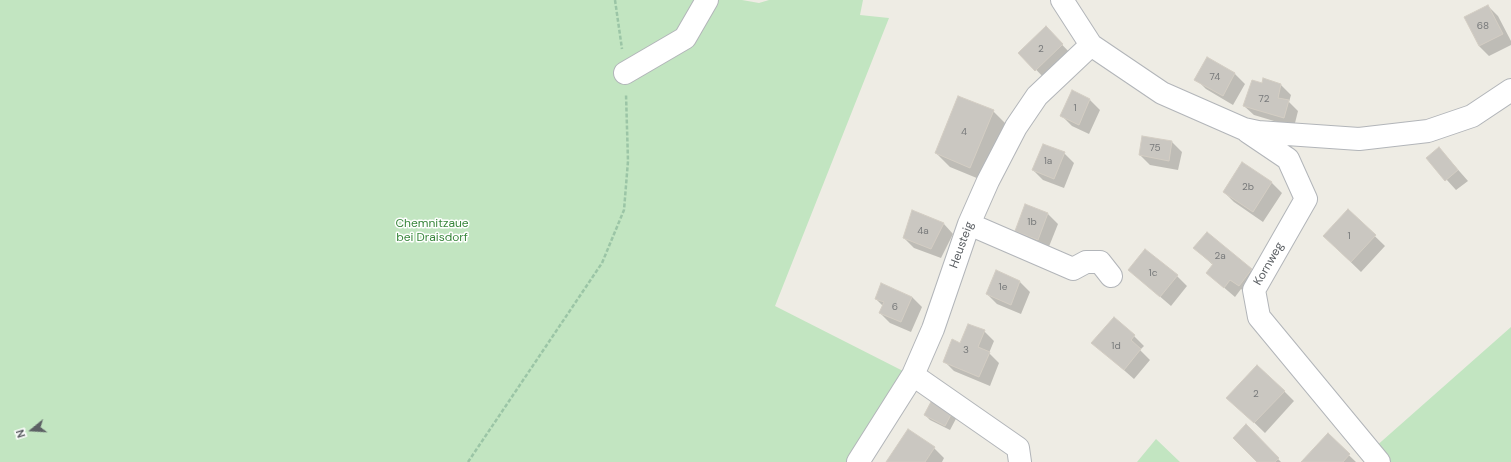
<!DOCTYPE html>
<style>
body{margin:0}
#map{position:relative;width:1511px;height:462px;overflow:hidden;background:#eeece4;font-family:"DM Sans",sans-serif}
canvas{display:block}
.north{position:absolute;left:12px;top:410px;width:40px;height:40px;-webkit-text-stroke:3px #fff;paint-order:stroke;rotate:252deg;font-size:11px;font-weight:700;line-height:16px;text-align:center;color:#5c6064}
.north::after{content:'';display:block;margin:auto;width:14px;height:18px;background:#5c6064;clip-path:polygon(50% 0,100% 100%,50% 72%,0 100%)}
</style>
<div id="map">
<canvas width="1511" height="462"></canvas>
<div class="north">N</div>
</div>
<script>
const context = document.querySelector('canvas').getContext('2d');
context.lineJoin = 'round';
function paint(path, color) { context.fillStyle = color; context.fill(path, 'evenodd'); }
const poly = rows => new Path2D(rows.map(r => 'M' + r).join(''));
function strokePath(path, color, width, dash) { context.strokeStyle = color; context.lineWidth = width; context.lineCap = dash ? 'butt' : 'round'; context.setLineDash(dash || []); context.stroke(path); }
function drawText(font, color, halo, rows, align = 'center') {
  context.font = font + ' "DM Sans",sans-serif'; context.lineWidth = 3; context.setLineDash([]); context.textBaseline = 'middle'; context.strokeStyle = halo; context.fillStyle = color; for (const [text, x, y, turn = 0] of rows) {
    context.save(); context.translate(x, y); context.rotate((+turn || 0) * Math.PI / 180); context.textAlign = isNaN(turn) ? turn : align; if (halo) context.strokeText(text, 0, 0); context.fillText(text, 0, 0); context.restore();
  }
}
paint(poly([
 [0,0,742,0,759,3,769,0,863,0,860,15,889,18,775,306,905,372,850,462,0,462],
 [1511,327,1511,462,1387,462,1374,448],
 [1156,439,1180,462,1137,462]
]), '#c2e5c1');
paint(poly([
 [1488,6,1498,16,1511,41,1511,45,1489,56,1479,46],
 [1046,28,1072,55,1046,80,1020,53],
 [1207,59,1235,74,1245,84,1233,105,1206,89,1196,79],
 [1262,84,1281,85,1291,95,1289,102,1298,111,1294,127,1254,115,1244,106],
 [1090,100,1100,110,1089,134,1072,126,1062,116],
 [993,111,1007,125,984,181,950,167,936,153],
 [1172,142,1182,152,1178,170,1150,165,1140,155],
 [1439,148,1468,181,1456,190,1427,158],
 [1064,153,1074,163,1064,188,1043,180,1033,170],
 [1242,164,1272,183,1282,193,1263,222,1234,202,1224,192],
 [1026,205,1048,214,1058,224,1048,249,1026,241,1016,231],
 [1348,210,1385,246,1361,272,1334,246],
 [944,224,953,234,941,258,914,248,904,238],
 [1207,233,1262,280,1249,295,1241,289,1235,297,1207,273,1213,265,1194,248],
 [1129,270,1177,276,1187,286,1171,306],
 [996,272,1020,282,1030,292,1021,314,997,304,987,294],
 [912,297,922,307,911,332,890,323,880,313,883,306,876,299],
 [984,331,994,341,989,353,999,363,990,386,954,371,944,361],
 [1134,336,1144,346,1140,350,1150,360,1134,379,1093,343],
 [1284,391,1294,401,1265,433,1238,407],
 [925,415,958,415,950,430,930,420],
 [1246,426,1281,462,1258,462],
 [1328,435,1356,462,1302,462],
 [934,448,944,458,942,462,887,462]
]), '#0003');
const building = poly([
 [1488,5,1503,34,1479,46,1464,17,1488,5],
 [1046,26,1063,44,1035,71,1018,53,1046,26],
 [1207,57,1235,73,1223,96,1194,80,1207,57],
 [1263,78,1281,84,1278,98,1289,100,1284,118,1243,106,1252,80,1262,83,1263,78],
 [1072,90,1090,99,1079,125,1060,116,1072,90],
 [958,96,994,110,970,168,935,153,958,96],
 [1142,136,1172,141,1169,161,1139,155,1142,136],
 [1043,144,1065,152,1054,179,1032,170,1043,144],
 [1439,147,1458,170,1445,181,1426,158,1439,147],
 [1242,162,1272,182,1253,212,1223,192,1242,162],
 [1025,204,1048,213,1038,240,1015,231,1025,204],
 [1348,209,1376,235,1351,262,1323,236,1348,209],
 [912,210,944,223,931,249,903,238,912,210],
 [1207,232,1252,269,1239,286,1230,280,1224,288,1206,273,1213,264,1193,248,1207,232],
 [1145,249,1178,275,1160,297,1128,270,1145,249],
 [996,270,1020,281,1011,305,986,294,996,270],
 [881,283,912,297,901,322,879,313,884,302,875,299,881,283],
 [1114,317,1135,335,1131,340,1141,349,1124,370,1091,343,1114,317],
 [968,324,985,330,978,347,990,352,979,377,943,362,952,339,960,343,968,324],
 [1257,365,1285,391,1254,423,1226,398,1257,365],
 [933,398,954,409,945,426,924,415,933,398],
 [1246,424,1279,458,1275,462,1257,462,1233,438,1246,424],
 [908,429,935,447,925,462,886,462,908,429],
 [1328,433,1350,454,1343,462,1301,462,1328,433]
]);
paint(building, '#cac7c1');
strokePath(building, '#d3cdc3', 1);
const minor = poly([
 [1062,0,1091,45,1162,93,1244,129,1258,132,1359,139,1428,131,1472,116,1511,90],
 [625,73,685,38,707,0],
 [1248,132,1288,159,1306,199,1254,290,1259,317,1379,462],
 [969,224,1073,269,1086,262,1100,262,1111,276],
 [913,375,1018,448,1020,462],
 [858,462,913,375,933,329,969,224,988,181,1016,127,1037,96,1091,45]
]);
strokePath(minor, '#b2b5b9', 24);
strokePath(poly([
 [615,0,622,49],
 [468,462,602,263,624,210,628,161,626,94]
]), '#9bc5a6', 2.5, [4, 2]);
strokePath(minor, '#fff', 22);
drawText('10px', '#787a7b', null, [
 ["68",1483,26],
 ["2",1041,49],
 ["74",1215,77],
 ["72",1264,99],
 ["1",1075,108],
 ["4",964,132],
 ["75",1155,148],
 ["1a",1048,161],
 ["2b",1248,187],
 ["1b",1032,222],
 ["4a",923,231],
 ["1",1349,236],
 ["2a",1220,256],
 ["1c",1153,273],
 ["1e",1003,287],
 ["6",895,307],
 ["1d",1116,346],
 ["3",966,350],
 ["2",1256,394]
]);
drawText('12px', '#39863c', '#fff', [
 ["Chemnitzaue",432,224],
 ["bei Draisdorf",432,238]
]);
drawText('12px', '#5c6064', '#fff', [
 ["Heusteig",962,245,-70],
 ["Kornweg",1269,264,-60]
]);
</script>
